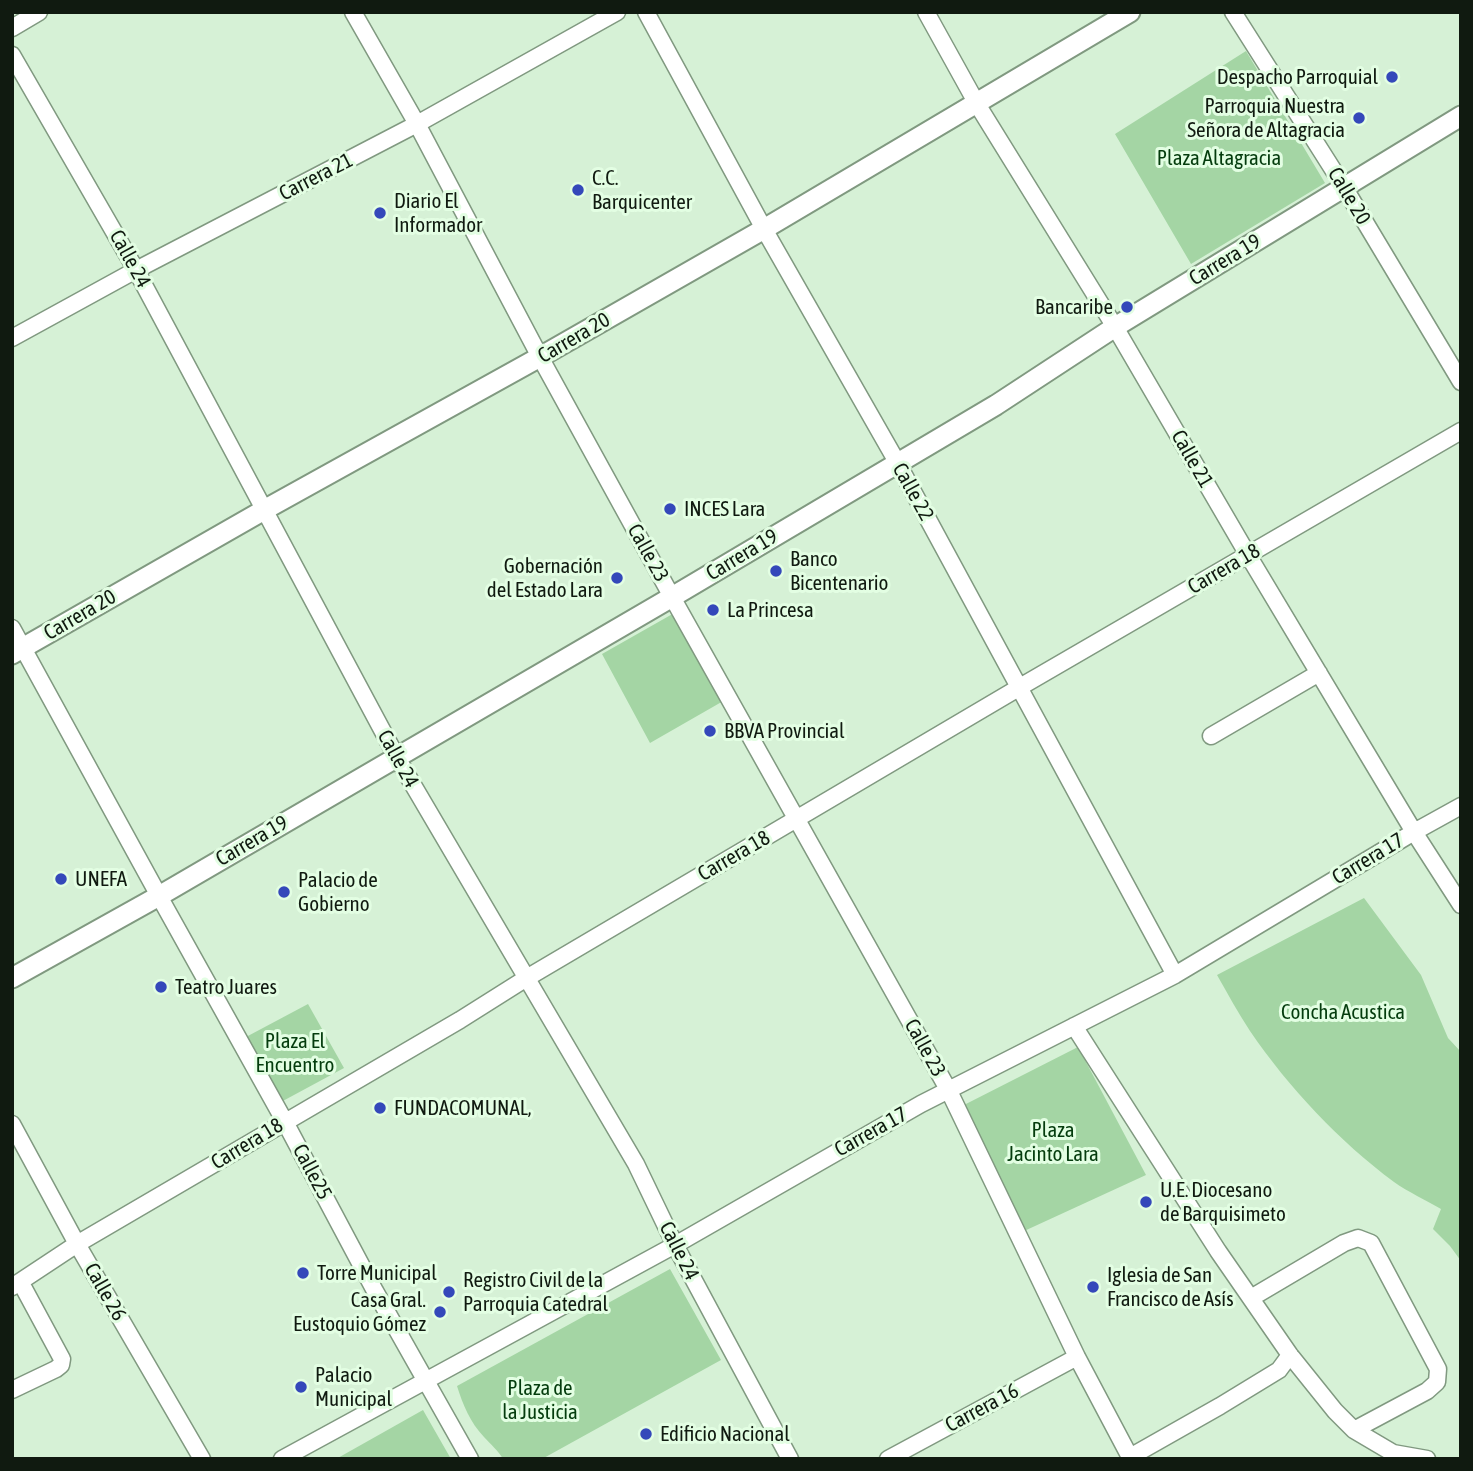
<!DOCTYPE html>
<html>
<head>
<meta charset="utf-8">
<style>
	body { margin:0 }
	#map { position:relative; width:1473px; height:1471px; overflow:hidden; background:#d6f1d6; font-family:"Asap Condensed",sans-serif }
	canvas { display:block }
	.frame { position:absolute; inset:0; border:14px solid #101a10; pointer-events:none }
</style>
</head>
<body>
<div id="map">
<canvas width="1473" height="1471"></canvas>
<div class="frame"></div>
</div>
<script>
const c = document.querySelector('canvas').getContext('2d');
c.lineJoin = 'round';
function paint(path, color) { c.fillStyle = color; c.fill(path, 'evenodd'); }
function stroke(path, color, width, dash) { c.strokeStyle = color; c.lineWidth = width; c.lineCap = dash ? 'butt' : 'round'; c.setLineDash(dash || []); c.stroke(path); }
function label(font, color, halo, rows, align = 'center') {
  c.font = font + ' "Asap Condensed",sans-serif'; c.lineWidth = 6; c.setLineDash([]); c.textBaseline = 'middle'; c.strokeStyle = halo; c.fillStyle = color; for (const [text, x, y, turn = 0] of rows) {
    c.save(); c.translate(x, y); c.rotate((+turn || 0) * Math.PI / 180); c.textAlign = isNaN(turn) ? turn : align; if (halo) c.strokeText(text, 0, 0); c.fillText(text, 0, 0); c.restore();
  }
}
const green = new Path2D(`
	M 1246,51 L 1325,183 L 1191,264 L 1115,134 Z
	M 676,612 L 725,700 L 650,743 L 602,654 Z
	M 1364,898 L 1421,975 L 1448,1038 L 1461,1052 L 1461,1261 L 1450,1246 L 1433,1229 L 1441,1209 C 1426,1200 1408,1192 1394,1182 C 1339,1141 1289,1088 1250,1031 C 1238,1013 1228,994 1217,975 Z
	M 308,1004 L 344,1068 L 281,1102 L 246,1037 Z
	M 1078,1047 L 1146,1175 L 1022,1232 L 962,1106 Z
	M 670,1269 L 721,1360 L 542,1459 L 503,1459 C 498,1450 491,1445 484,1437 C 470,1422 463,1405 457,1386 Z
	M 423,1410 L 451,1459 L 336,1459 Z`);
const minor = new Path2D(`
	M 353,12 L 417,124 L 540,357 L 672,597 L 949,1091 L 1077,1357 L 1131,1459
	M 646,12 L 764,229 L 897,462 L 1175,975
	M 926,12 L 977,104 L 1115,327 L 1248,555 L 1414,832 L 1461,905
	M 1233,12 L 1344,187 L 1461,382
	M 12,28 L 39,12
	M 12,55 L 136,270 L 396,756 L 636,1164 L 675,1245 L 790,1459
	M 12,338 L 136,270 L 417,124 L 617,12
	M 12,628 L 159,896 L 285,1122 L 375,1291 L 470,1459
	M 1211,736 L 1319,673
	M 1074,1026 L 1218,1251 L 1290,1355 L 1335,1411 L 1354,1430 L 1393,1453 L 1427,1459
	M 12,1124 L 77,1244 L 202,1459
	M 12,1287 L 77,1244 L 460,1020 L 525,979 L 1020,687 L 1461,431
	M 1251,1298 L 1344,1243 L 1358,1238 L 1371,1243 L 1438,1369 L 1437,1382 L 1427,1391 L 1354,1430
	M 12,1390 L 56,1369 L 61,1365 L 62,1359 L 21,1283
	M 1130,1457 L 1220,1406 L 1279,1370 L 1290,1355
	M 282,1459 L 675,1245 L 921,1104 L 1175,975 L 1414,832 L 1461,806
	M 888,1459 L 1077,1357`);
const tertiary = new Path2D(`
	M 12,654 L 264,510 L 540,357 L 764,229 L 1130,12
	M 12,978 L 159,896 L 672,597 L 996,405 L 1115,327 L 1461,116`);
const markers = [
	[1392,77,7,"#3448ba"],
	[1359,118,7,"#3448ba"],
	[578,190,7,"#3448ba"],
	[380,213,7,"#3448ba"],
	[1127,307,7,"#3448ba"],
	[670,509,7,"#3448ba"],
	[776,571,7,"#3448ba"],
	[617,578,7,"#3448ba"],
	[713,610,7,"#3448ba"],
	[710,731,7,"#3448ba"],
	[61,879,7,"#3448ba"],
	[284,892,7,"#3448ba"],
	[161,987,7,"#3448ba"],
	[380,1108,7,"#3448ba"],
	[1146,1202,7,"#3448ba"],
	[303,1273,7,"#3448ba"],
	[1093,1287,7,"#3448ba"],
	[449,1292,7,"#3448ba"],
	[440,1312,7,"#3448ba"],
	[301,1387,7,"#3448ba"],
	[646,1434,7,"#3448ba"]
];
const poiNames = [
	["Despacho Parroquial",1378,77,"right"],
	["Parroquia Nuestra",1345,106,"right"],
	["Señora de Altagracia",1345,130,"right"],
	["C.C.",592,178],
	["Barquicenter",592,202],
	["Diario El",394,201],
	["Informador",394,225],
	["Bancaribe",1113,307,"right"],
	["INCES Lara",684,509],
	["Banco",790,559],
	["Bicentenario",790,583],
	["Gobernación",603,566,"right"],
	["del Estado Lara",603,590,"right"],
	["La Princesa",727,610],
	["BBVA Provincial",724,731],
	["UNEFA",75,879],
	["Palacio de",298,880],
	["Gobierno",298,904],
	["Teatro Juares",175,987],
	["FUNDACOMUNAL,",394,1108],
	["U.E. Diocesano",1160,1190],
	["de Barquisimeto",1160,1214],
	["Torre Municipal",317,1273],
	["Iglesia de San",1107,1275],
	["Francisco de Asís",1107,1299],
	["Registro Civil de la",463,1280],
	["Parroquia Catedral",463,1304],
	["Casa Gral.",426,1300,"right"],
	["Eustoquio Gómez",426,1324,"right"],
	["Palacio",315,1375],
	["Municipal",315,1399],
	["Edificio Nacional",660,1434]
];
const parkNames = [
	["Plaza Altagracia",1219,158],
	["Concha Acustica",1343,1012],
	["Plaza El",295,1041],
	["Encuentro",295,1065],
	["Plaza",1053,1130],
	["Jacinto Lara",1053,1154],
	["Plaza de",540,1388],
	["la Justicia",540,1412]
];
const streetNames = [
	["Carrera 21",316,177,-27],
	["Calle 20",1349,196,59],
	["Calle 24",130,259,61],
	["Carrera 19",1225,260,-31],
	["Carrera 20",574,338,-30],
	["Calle 21",1192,459,60],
	["Calle 22",913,492,61],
	["Calle 23",648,553,61],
	["Carrera 19",742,555,-31],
	["Carrera 18",1224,569,-30],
	["Carrera 20",80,615,-30],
	["Calle 24",398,759,61],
	["Carrera 19",252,841,-30],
	["Carrera 18",734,856,-30],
	["Carrera 17",1368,859,-31],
	["Calle 23",925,1048,61],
	["Carrera 17",871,1132,-29],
	["Carrera 18",247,1144,-31],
	["Calle25",312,1172,62],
	["Calle 24",679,1251,63],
	["Calle 26",105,1292,60],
	["Carrera 16",982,1408,-28]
];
paint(green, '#a4d5a4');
stroke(minor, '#809980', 19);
stroke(tertiary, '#809980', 23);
stroke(minor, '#fff', 16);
stroke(tertiary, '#fff', 19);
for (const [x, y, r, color] of markers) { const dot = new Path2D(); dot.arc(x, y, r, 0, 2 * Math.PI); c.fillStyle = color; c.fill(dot); stroke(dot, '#e3fee3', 2.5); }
label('21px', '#101a10', '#e3fee3', poiNames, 'left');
label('21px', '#043c0d', '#e3fee3', parkNames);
label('21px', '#101a10', '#e3fee3', streetNames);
</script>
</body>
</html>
